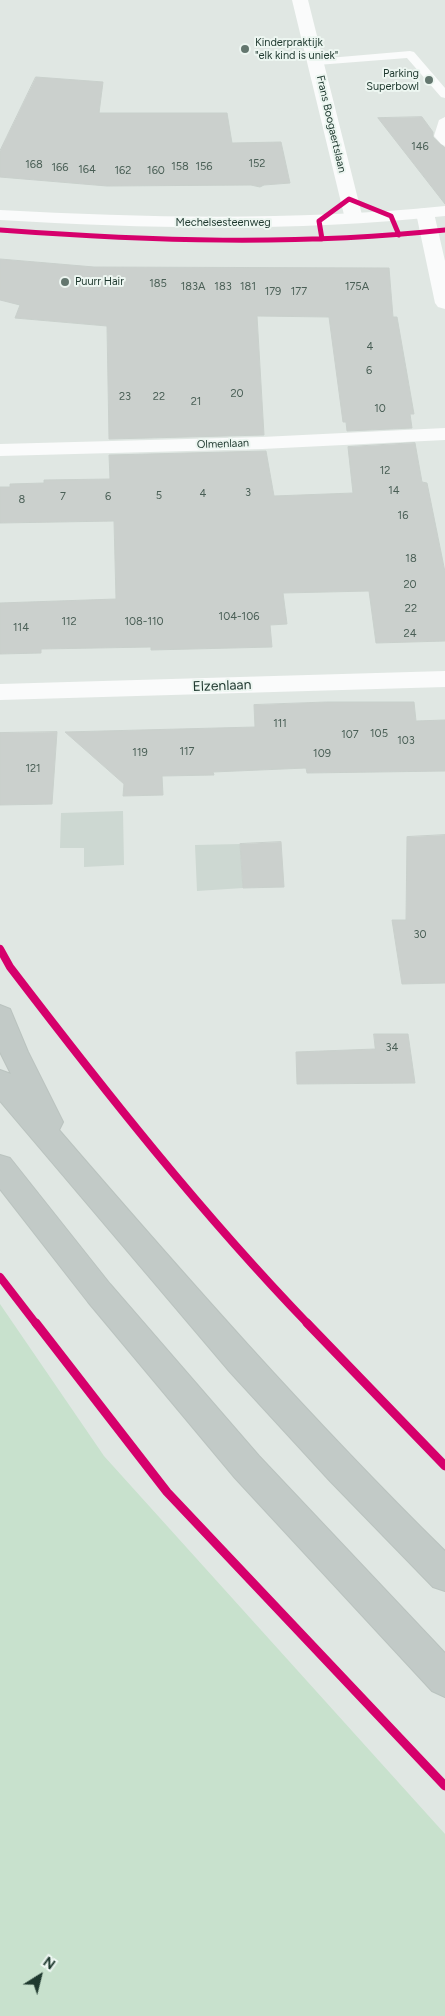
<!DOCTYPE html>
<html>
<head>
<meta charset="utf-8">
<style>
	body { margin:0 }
	#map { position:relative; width:445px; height:2016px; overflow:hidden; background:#e0e7e3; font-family:Figtree,sans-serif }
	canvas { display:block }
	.north { position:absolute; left:15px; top:1951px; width:50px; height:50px; -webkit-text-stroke:4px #edf6f1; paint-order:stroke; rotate:36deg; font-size:14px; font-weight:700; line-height:20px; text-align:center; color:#1f392f }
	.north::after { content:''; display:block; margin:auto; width:18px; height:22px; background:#1f392f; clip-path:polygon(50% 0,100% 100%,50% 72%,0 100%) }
</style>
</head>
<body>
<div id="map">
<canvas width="445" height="2016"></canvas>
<div class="north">N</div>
</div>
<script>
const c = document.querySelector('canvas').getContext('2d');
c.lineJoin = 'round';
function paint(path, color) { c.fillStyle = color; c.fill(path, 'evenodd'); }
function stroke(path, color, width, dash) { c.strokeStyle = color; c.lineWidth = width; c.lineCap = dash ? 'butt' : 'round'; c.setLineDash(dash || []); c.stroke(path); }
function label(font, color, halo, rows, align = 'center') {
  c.font = font + ' Figtree,sans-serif'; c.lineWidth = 4; c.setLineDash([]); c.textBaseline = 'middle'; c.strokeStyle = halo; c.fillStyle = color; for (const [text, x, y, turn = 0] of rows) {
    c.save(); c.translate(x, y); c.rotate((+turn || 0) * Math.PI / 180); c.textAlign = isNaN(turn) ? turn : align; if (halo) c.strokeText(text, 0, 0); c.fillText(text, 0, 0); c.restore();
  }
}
const built = new Path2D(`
	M 123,811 L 124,865 L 84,867 L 84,848 L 60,848 L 61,813 Z
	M 240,844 L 243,888 L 197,891 L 195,845 Z`);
const green = new Path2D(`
	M 0,1304 L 104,1456 L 445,1834 L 445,2016 L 0,2016 Z`);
const building = new Path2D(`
	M 36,77 L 103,82 L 99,113 L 227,113 L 232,143 L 281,142 L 290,183 L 264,185 L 260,187 L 251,185 L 107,186 L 0,177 L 0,151 Z
	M 422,117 L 433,132 L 433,137 L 445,148 L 445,204 L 378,118 Z
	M 0,259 L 94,267 L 389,268 L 393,317 L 397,317 L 414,414 L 410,414 L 412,428 L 347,431 L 346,422 L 343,422 L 329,317 L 257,316 L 264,435 L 109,439 L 107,326 L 15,318 L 20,305 L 0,300 Z
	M 415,443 L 422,482 L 427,483 L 445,572 L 445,641 L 376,643 L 369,591 L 283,593 L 287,624 L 270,625 L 272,647 L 151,650 L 151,647 L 41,649 L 41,653 L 0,654 L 0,603 L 116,599 L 114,521 L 0,523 L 0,487 L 10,487 L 10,484 L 44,483 L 44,480 L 110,479 L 109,455 L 266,451 L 274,496 L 353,493 L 348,447 Z
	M 327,702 L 414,702 L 416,721 L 445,720 L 445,771 L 307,773 L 306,768 L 213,772 L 214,775 L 162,776 L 163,795 L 123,796 L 124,784 L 65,732 L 255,727 L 254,705 Z
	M 57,732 L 52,804 L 0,805 L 0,733 Z
	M 445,835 L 445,983 L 402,984 L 392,920 L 406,920 L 407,837 Z
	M 281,842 L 284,887 L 243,888 L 240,844 Z
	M 374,1034 L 408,1034 L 415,1083 L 297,1084 L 296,1052 L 375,1049 Z`);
const service = new Path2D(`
	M 410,51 L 414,52 L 445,88 L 445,98 L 441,97 L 407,58 L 317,65 L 311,62 L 317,59 Z
	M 445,117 L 445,146 L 441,144 L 434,136 L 439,120 Z`);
const minor = new Path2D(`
	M 292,0 L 308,0 L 363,219 L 360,223 L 348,223 L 345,219 Z
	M 425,208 L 431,209 L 434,213 L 445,261 L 445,309 L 438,307 L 435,303 L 416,213 L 419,209 Z
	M 445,428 L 445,440 L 262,449 L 0,456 L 0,444 L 262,437 Z
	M 445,671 L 445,687 L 0,700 L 0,684 Z`);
const tertiary = new Path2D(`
	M 445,206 L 445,216 C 296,232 149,229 0,220 L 0,210 C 149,218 296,221 445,206 Z`);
const trunk = new Path2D(`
	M 0,1005 L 10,1009 L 28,1052 L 63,1122 L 59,1130 C 184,1275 309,1417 445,1551 L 445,1591 L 433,1587 L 330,1481 L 230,1372 L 0,1101 L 0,1070 L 11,1074 L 0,1052 Z
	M 0,1155 L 10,1158 L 110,1284 L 259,1456 L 445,1653 L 445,1697 L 432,1691 L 235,1478 L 88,1302 L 0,1189 Z`);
const cyclewayFar2 = new Path2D(`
	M 0,230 C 149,241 296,246 445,230
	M 322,239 L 319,221 L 349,199 L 391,216 L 399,235`);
const cyclewayFar1 = new Path2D(`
	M 0,949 L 10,967 C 104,1090 201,1213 309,1325
	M 0,1277 L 37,1325`);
const cycleway = new Path2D(`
	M 36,1323 L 167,1492 L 445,1786
	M 307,1323 L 445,1466`);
const markers = [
	[245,49,5,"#63766e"],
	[429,80,5,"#63766e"],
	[65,282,5,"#63766e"]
];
const farPoinames = [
	["Kinderpraktijk",255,43],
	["\"elk kind is uniek\"",255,56],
	["Parking",419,74,"right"],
	["Superbowl",419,87,"right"],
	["Puurr Hair",75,282]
];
const farStreetnames = [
	["Frans Boogaertslaan",331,124,77],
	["Mechelsesteenweg",223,223],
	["Olmenlaan",223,444,-2]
];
const numberNames = [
	["146",420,147],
	["152",257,164],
	["168",34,165],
	["158",180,167],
	["156",204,167],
	["166",60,168],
	["164",87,170],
	["162",123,171],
	["160",156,171],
	["185",158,284],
	["183A",193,287],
	["183",223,287],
	["181",248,287],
	["175A",357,287],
	["179",273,292],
	["177",299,292],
	["4",370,347],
	["6",369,371],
	["20",237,394],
	["23",125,397],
	["22",159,397],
	["21",196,402],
	["10",380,409],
	["12",385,471],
	["14",394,491],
	["3",248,493],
	["4",203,494],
	["5",159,496],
	["7",63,497],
	["6",108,497],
	["8",22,500],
	["16",403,516],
	["18",411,559],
	["20",410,585],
	["22",411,609],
	["104-106",239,617],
	["112",69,622],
	["108-110",144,622],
	["114",21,628],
	["24",410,634],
	["111",280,724],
	["105",379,734],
	["107",350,735],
	["103",406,741],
	["117",187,752],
	["119",140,753],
	["109",322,754],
	["121",33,769],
	["30",420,935],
	["34",392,1048]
];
const streetNames = [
	["Elzenlaan",222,686,-2]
];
paint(built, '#cdd8d2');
paint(green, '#c8e1cd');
paint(building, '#cbd0cd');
stroke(building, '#c9d0cc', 1);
stroke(trunk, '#bac3bf', 2);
paint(service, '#fafbfb');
paint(minor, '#fafbfb');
paint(tertiary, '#fafbfb');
paint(trunk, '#c2cac7');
stroke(cyclewayFar2, '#d6006c', 5);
stroke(cyclewayFar1, '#d6006c', 8);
stroke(cycleway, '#d6006c', 9);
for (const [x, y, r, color] of markers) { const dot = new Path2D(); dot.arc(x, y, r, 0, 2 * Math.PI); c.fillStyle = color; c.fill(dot); stroke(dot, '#edf6f1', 2); }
label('11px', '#1f392f', '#edf6f1', farPoinames, 'left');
label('11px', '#1f392f', '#edf6f1', farStreetnames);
label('11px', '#4a5f56', null, numberNames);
label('14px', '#1f392f', '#edf6f1', streetNames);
</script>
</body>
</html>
